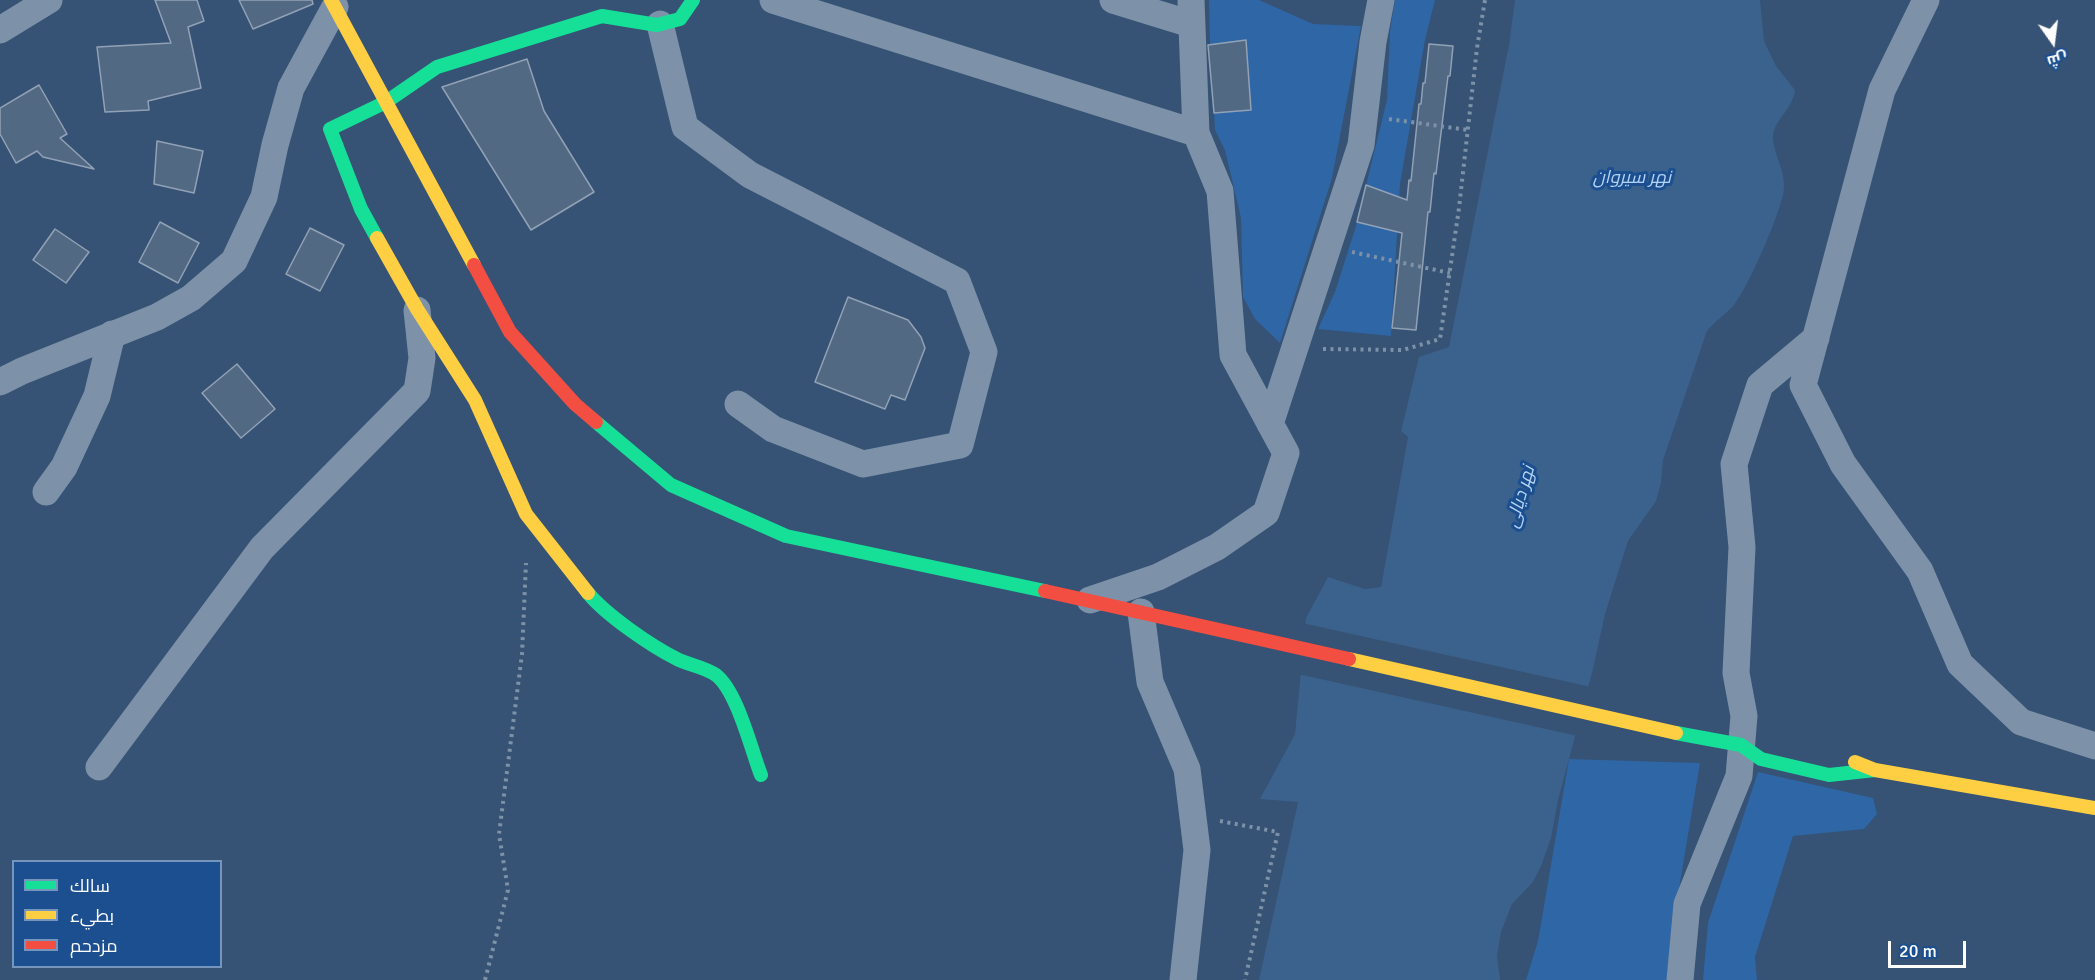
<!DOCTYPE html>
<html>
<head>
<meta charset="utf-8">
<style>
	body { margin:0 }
	#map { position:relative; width:2095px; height:980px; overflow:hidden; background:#365274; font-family:Signika,Cairo,sans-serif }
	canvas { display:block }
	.legend { position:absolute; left:12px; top:860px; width:210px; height:108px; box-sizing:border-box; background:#1b4f8f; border:2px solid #7695bc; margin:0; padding:8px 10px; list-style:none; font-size:18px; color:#fff }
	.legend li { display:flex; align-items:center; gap:12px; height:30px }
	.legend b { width:30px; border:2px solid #7695bc }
	.north { position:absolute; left:2023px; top:12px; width:60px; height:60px; -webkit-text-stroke:4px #1b4f8f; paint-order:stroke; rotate:166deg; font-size:16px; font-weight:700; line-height:24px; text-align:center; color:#fff }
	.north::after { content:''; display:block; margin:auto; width:21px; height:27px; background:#fff; clip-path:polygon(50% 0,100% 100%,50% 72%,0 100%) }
	.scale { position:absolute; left:1888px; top:941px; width:78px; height:27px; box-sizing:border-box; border:3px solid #fff; border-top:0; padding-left:8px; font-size:18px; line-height:21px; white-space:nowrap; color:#fff; -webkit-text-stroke:4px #1b4f8f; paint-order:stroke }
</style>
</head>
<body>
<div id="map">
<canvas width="2095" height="980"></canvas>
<ul class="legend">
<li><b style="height:8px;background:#16e098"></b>سالك</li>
<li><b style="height:8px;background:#ffcf43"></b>بطيء</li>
<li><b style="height:8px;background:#f24e42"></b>مزدحم</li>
</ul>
<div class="north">ش</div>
<div class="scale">20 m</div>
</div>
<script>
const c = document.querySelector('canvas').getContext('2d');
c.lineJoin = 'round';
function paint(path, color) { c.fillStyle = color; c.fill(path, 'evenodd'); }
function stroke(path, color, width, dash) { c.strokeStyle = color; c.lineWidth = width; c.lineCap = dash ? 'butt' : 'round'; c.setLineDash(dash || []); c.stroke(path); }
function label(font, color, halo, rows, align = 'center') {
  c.font = font + ' Signika,Cairo,sans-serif'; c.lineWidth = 6; c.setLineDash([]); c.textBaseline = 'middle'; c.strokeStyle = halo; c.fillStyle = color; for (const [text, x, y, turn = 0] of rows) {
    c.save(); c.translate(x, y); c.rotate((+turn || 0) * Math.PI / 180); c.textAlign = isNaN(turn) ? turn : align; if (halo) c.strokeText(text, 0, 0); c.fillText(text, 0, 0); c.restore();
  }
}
const green = new Path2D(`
	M 1209,0 L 1259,0 L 1313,24 L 1361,26 L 1332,178 L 1280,343 L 1255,319 L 1243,297 L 1241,218 L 1225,150 L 1215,130 L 1214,113 L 1251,110 L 1246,40 L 1210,45 Z
	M 1395,0 L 1435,0 L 1425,40 L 1400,184 L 1391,336 L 1318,329 L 1335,292 L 1356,226 L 1387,100 L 1390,31 Z
	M 1569,759 L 1700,763 L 1676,907 L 1669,980 L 1526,980 L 1538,941 Z
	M 1758,772 L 1873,798 L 1877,814 L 1864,829 L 1793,836 L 1755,957 L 1757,980 L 1703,980 L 1708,923 Z`);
const water = new Path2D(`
	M 1515,0 L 1760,0 L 1764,41 L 1776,66 L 1795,90 C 1793,110 1772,121 1773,139 C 1774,155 1785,169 1784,188 C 1783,208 1747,291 1733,306 C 1725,315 1715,321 1707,331 L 1663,460 L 1661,483 L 1656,501 L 1628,541 L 1605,614 L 1593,669 L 1558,800 L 1551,838 L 1541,866 L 1533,882 L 1512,904 L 1501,932 L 1497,956 L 1500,980 L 1259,980 L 1298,802 L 1260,799 L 1295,734 L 1306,618 L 1328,577 L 1365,589 L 1381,587 L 1408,437 L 1401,431 L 1419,357 L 1449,347 L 1509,45 Z`);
const pier = new Path2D(`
	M 1302,623 L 1591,687 L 1578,736 L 1298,674 Z`);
const building = new Path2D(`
	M 155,0 L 197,0 L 204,21 L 188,27 L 201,88 L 148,101 L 149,110 L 105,112 L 97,47 L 171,43 Z
	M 239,0 L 312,0 L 313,4 L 253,29 Z
	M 1246,40 L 1251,110 L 1214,113 L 1208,45 Z
	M 1429,44 L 1453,46 L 1450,76 L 1448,76 L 1436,174 L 1434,173 L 1430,212 L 1428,212 L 1416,330 L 1392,328 L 1402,233 L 1357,222 L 1366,185 L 1407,200 L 1409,180 L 1411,181 L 1419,104 L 1421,104 L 1423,83 L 1425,83 Z
	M 527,59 L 544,111 L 594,192 L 531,230 L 442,87 Z
	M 39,85 L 67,134 L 60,138 L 94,169 L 43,157 L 37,151 L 16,163 L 0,134 L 0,108 Z
	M 157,141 L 203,151 L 194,193 L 154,184 Z
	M 160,222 L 199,243 L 178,283 L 139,262 Z
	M 310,228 L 344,245 L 320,291 L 286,274 Z
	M 55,229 L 89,252 L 66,283 L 33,260 Z
	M 848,297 L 908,320 L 921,337 L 925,348 L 905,400 L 891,395 L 885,409 L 815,382 Z
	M 237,364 L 275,409 L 241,438 L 202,393 Z`);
const path = new Path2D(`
	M 1389,119 L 1468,130
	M 1352,252 L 1450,273
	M 1323,349 L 1403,350 L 1440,339 L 1459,208 L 1477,48 L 1485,0
	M 1220,821 L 1278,832 L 1245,980
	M 485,980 L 508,890 L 499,834 L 522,654 L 526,563`);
const street = new Path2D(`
	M 773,0 L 1196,133
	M 1113,0 L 1191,24
	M 1926,0 L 1882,90 L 1803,385 L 1843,464 L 1920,571 L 1960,664 L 2021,722 L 2095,746
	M 660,24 L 685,127 L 750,175 L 957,281 L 984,352 L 960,445 L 863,464 L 773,429 L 738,404
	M 0,30 L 49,0
	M 0,382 L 22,371 L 157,317 L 191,298 L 234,261 L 264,197 L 275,145 L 291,88 L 335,7
	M 1270,424 L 1361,145 L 1373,42 L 1381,0
	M 46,492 L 64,467 L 97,396 L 112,334
	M 1090,600 L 1158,577 L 1217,547 L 1266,513 L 1286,453 L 1233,355 L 1220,191 L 1196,133 L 1191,0
	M 1141,612 L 1150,682 L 1187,769 L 1197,850 L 1183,980
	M 99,767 L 262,548 L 417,391 L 422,358 L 417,310
	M 1680,980 L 1687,904 L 1739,776 L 1744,716 L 1736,673 L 1742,547 L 1734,464 L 1760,385 L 1816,338`);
const fast = new Path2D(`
	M 377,238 L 361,209 L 330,129 L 386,102 L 437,67 L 602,16 L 657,25 L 680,19 L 693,0
	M 596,422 L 671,485 L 786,536 L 1045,591
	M 588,593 C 606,615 651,646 677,659 C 689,665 705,667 716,675 C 737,691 751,749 761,775
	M 1676,733 L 1741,745 L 1761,759 L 1829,775 L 1875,770`);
const slow = new Path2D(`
	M 331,0 L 474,265
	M 377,238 L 417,309 L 475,400 L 526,514 L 588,593
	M 1349,659 L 1676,733
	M 1855,762 L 1875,770 L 2095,808`);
const jam = new Path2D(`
	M 474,265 L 510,332 L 575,404 L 596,422
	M 1045,591 L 1349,659`);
const waterNames = [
	["نهر سیروان",1632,178],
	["نهر ديالى",1521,497,-74]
];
paint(green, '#2f66a5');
paint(water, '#3b618d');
paint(pier, '#365274');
paint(building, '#526984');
stroke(building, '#92a2b6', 1.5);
stroke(path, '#7d92a8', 4, [3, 4.5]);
stroke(street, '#7d92a8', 27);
stroke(fast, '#16e098', 14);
stroke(slow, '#ffcf43', 14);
stroke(jam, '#f24e42', 14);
label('italic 18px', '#b5d3f5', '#1b4f8f', waterNames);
</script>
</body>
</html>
